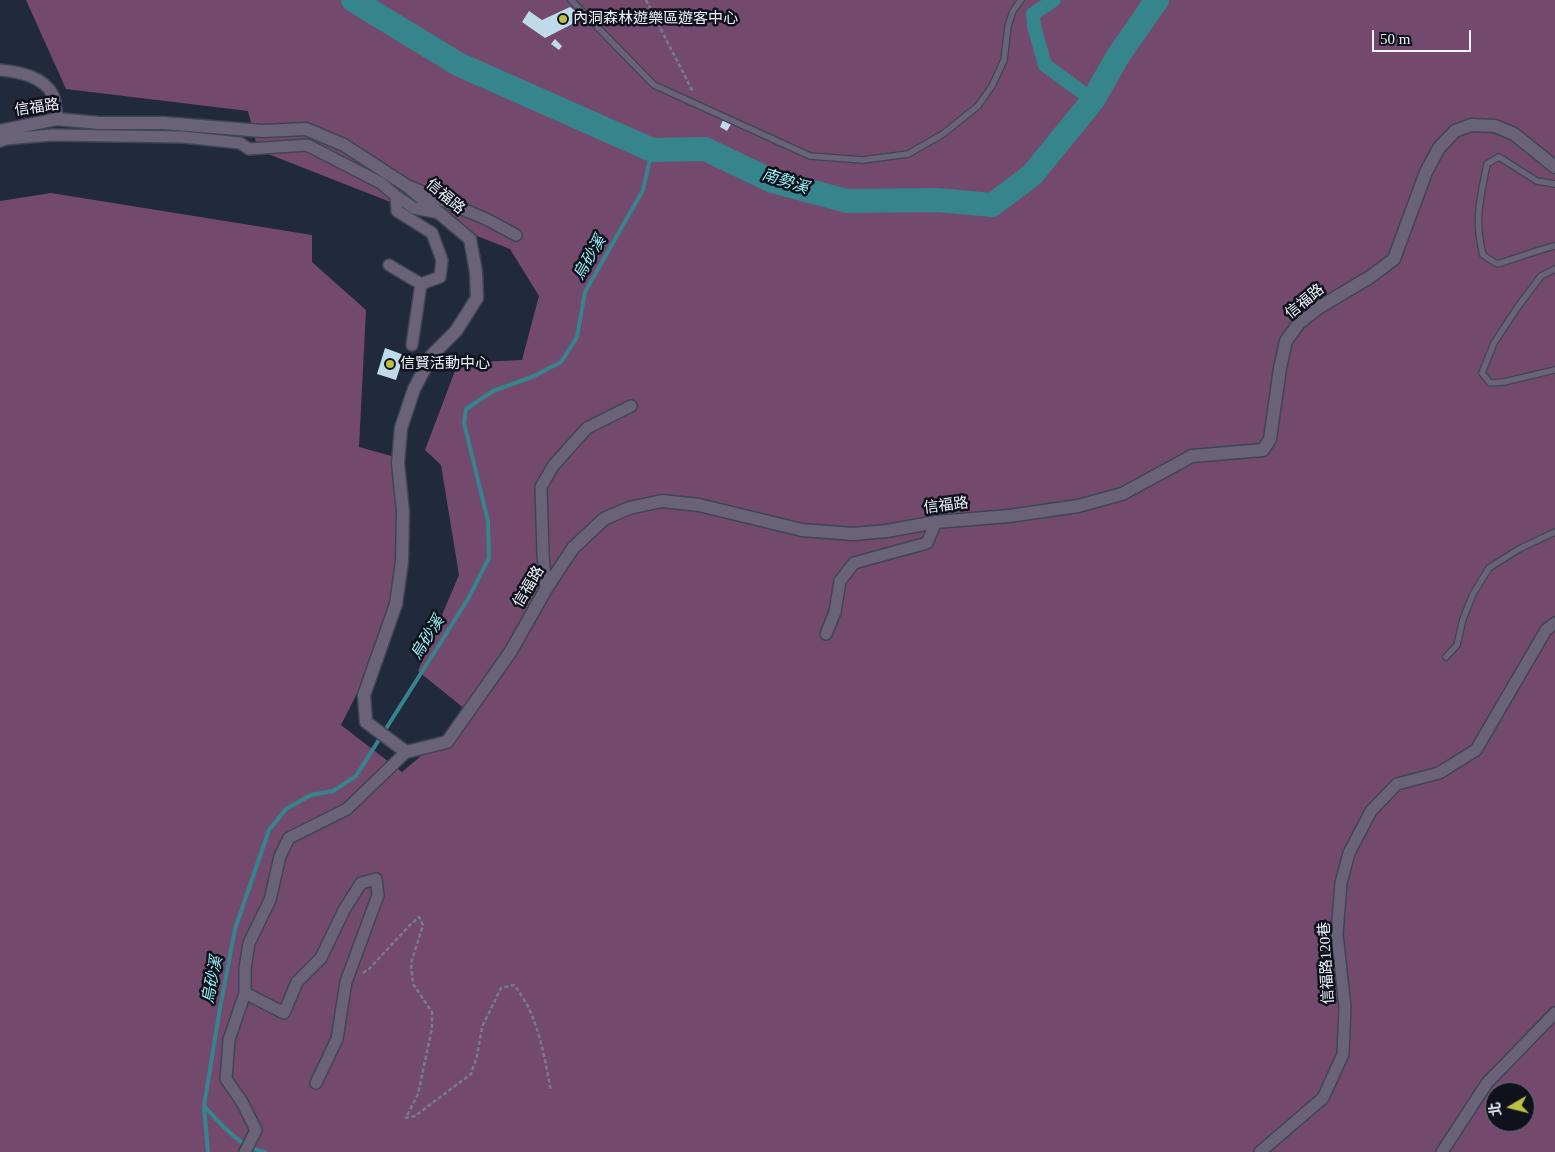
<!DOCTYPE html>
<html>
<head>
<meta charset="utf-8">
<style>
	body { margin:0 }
	#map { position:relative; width:1555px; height:1152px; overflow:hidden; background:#21293c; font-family:"Times New Roman","Noto Sans TC",serif }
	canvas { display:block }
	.north { position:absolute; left:1485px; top:1082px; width:50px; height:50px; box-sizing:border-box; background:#0f121b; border:1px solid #696c76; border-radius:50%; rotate:262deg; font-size:14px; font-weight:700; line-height:20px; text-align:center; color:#f0f4ff }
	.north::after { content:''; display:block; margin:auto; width:18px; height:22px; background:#bdbf43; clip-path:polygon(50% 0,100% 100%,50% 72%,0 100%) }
	.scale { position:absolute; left:1372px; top:30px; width:99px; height:22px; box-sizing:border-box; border:2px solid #f0f4ff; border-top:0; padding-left:6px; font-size:15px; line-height:18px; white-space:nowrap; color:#f0f4ff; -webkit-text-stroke:4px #0f121b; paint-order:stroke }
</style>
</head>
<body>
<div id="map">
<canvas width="1555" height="1152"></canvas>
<div class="north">北</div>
<div class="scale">50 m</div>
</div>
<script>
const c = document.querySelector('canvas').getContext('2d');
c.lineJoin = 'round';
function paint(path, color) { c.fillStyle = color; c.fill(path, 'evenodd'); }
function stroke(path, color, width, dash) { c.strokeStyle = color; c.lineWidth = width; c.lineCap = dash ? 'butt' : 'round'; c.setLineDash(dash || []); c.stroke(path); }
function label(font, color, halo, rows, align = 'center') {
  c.font = font + ' "Times New Roman","Noto Sans TC",serif'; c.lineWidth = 5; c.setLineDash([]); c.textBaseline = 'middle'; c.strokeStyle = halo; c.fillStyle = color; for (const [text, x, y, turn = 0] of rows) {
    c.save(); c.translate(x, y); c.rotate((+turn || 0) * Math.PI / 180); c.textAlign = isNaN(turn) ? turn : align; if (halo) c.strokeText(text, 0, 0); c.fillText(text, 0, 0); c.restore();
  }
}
const forest = new Path2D(`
	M 26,0 L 1555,0 L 1555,1152 L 0,1152 L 0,201 L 51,193 L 312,235 L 312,262 L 366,310 L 359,447 L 402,459 L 399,610 L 341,725 L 402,772 L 471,714 L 418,671 L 459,575 L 441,465 L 425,450 L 458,363 L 522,360 L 539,296 L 510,249 L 258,150 L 248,111 L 66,89 ZM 1495,1092 L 1525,1092 L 1525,1122 L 1495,1122 Z`);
const stream = new Path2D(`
	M 204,1106 C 221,1124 239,1147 265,1152
	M 208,1152 L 204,1106 L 220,1008 L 235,929 L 269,830 L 286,809 L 311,795 L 333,791 L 356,776 L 468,599 L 489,558 L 488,521 L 464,423 L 466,409 L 493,391 L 532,377 L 561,362 L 577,337 L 585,292 L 643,190 L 652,150`);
const canal = new Path2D(`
	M 1054,0 L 1033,14 L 1034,26 L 1045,65 L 1093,100`);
const river = new Path2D(`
	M 353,0 L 458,64 L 652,150 L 705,149 L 772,181 L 847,201 L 937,200 L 992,205 L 1032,175 L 1093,100 L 1118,56 L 1157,0`);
const building = new Path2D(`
	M 570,7 L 584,18 L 545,38 L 522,22 L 529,11 L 542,20 Z
	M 555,39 L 562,46 L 559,50 L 551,44 Z
	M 723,120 L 731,124 L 727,131 L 720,127 Z
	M 385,348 L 404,355 L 396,380 L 377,374 Z`);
const path = new Path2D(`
	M 646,0 L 693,92
	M 363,973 L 369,969 L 409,926 L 419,917 L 423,925 L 411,963 L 413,984 L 432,1012 L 432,1028 L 418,1094 L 406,1118 L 415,1116 L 471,1074 L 477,1056 L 482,1027 L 501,988 L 514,985 C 538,1014 544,1055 551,1091`);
const service = new Path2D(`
	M 571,0 L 654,85 L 810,156 L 863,160 L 908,154 L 943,134 L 978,106 L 992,86 L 1004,60 L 1008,26 L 1013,11 L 1021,0
	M 1555,184 L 1537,181 L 1499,157 L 1487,164 C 1480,199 1474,220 1483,255 L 1497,264 C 1517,258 1535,251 1555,246
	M 1555,269 L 1541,276 L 1517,308 L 1494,343 L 1482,373 L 1490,383 L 1504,382 L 1555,370
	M 1446,657 L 1457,645 L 1463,619 L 1473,594 L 1489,568 L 1519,549 L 1555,532`);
const minor = new Path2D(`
	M 0,70 C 19,72 43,76 53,95 C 56,102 56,112 57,119
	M 0,141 L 6,139 L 52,135 L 183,137 L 240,143 L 249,149 L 307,145 L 381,183 L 396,196
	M 411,187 L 486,219 L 516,235
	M 389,265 L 421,284 L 440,277 L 442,260 L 432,233 L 397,211 L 396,196 L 414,208 L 439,213
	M 412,345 L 421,284
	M 546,589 L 543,554 L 541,487 L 553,466 L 587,428 L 631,406
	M 826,634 L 835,612 L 840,581 L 854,563 L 927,543 L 936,522
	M 245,993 L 284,1013 L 297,982 L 321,958 L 344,910 L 361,883 L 376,879 L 378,895 L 346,982 L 337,1039 L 316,1083
	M 245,1152 L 256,1130 L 242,1102 L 226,1079 L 229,1040 L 245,993 L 245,968 L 249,943 L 270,900 L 280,856 L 289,838 L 347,809 L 406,752
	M 1260,1152 L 1323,1098 L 1343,1054 L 1345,1007 L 1337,934 L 1341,883 L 1349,853 L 1371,811 L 1397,784 L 1439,773 L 1476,750 L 1546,630 L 1555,623
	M 1442,1152 L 1487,1083 L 1555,1013`);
const tertiary = new Path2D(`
	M 0,131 L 57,119 L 99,123 L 163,123 L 262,131 L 306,129 L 344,145 L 407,186 L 470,239 L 476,272 L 477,298 L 456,331 L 432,355 L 414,389 L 401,428 L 398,463 L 403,512 L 402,561 L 396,604 L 364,695 L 366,722 L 406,752 L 447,742 L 511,651 L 546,589 L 573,548 L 604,519 L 629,508 L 662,501 L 699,505 L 802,530 L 853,534 L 887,531 L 936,522 L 1009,516 L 1078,506 L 1122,494 L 1192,456 L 1263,450 L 1270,439 L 1280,368 L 1286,341 L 1299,323 L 1318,308 L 1370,277 L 1394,259 L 1426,172 L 1439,148 L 1455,131 L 1471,125 L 1495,126 L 1514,134 L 1555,167`);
const markers = [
	[563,19,5,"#bdbf43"],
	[390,364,5,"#bdbf43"]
];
const poiNames = [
	["內洞森林遊樂區遊客中心",573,19],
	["信賢活動中心",400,364]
];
const streetNames = [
	["信福路",37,108,-8],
	["信福路",445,197,40],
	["信福路",1305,302,-39],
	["信福路",946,506,-7],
	["信福路",529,587,-59],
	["信福路120巷",1327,963,-93]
];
const waterNames = [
	["南勢溪",785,182,18],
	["烏砂溪",590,258,-60],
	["烏砂溪",428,638,-58],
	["烏砂溪",213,980,-79]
];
paint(forest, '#734a6e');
stroke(stream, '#36848c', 4);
stroke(canal, '#36848c', 14);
stroke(river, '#36848c', 24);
paint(building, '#bfdaeb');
stroke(service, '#3e4557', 8);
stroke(minor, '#3e4557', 14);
stroke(tertiary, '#3e4557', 15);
stroke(path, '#757c8b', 2.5, [4, 2.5]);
stroke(service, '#696278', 5.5);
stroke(minor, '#696278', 11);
stroke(tertiary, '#696278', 12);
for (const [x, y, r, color] of markers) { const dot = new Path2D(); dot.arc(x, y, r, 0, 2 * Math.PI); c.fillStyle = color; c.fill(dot); stroke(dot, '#0f121b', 2); }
label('15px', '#f0f4ff', '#0f121b', poiNames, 'left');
label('15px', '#f0f4ff', '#0f121b', streetNames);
label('italic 16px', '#9af1fb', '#0f121b', waterNames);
</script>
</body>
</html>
